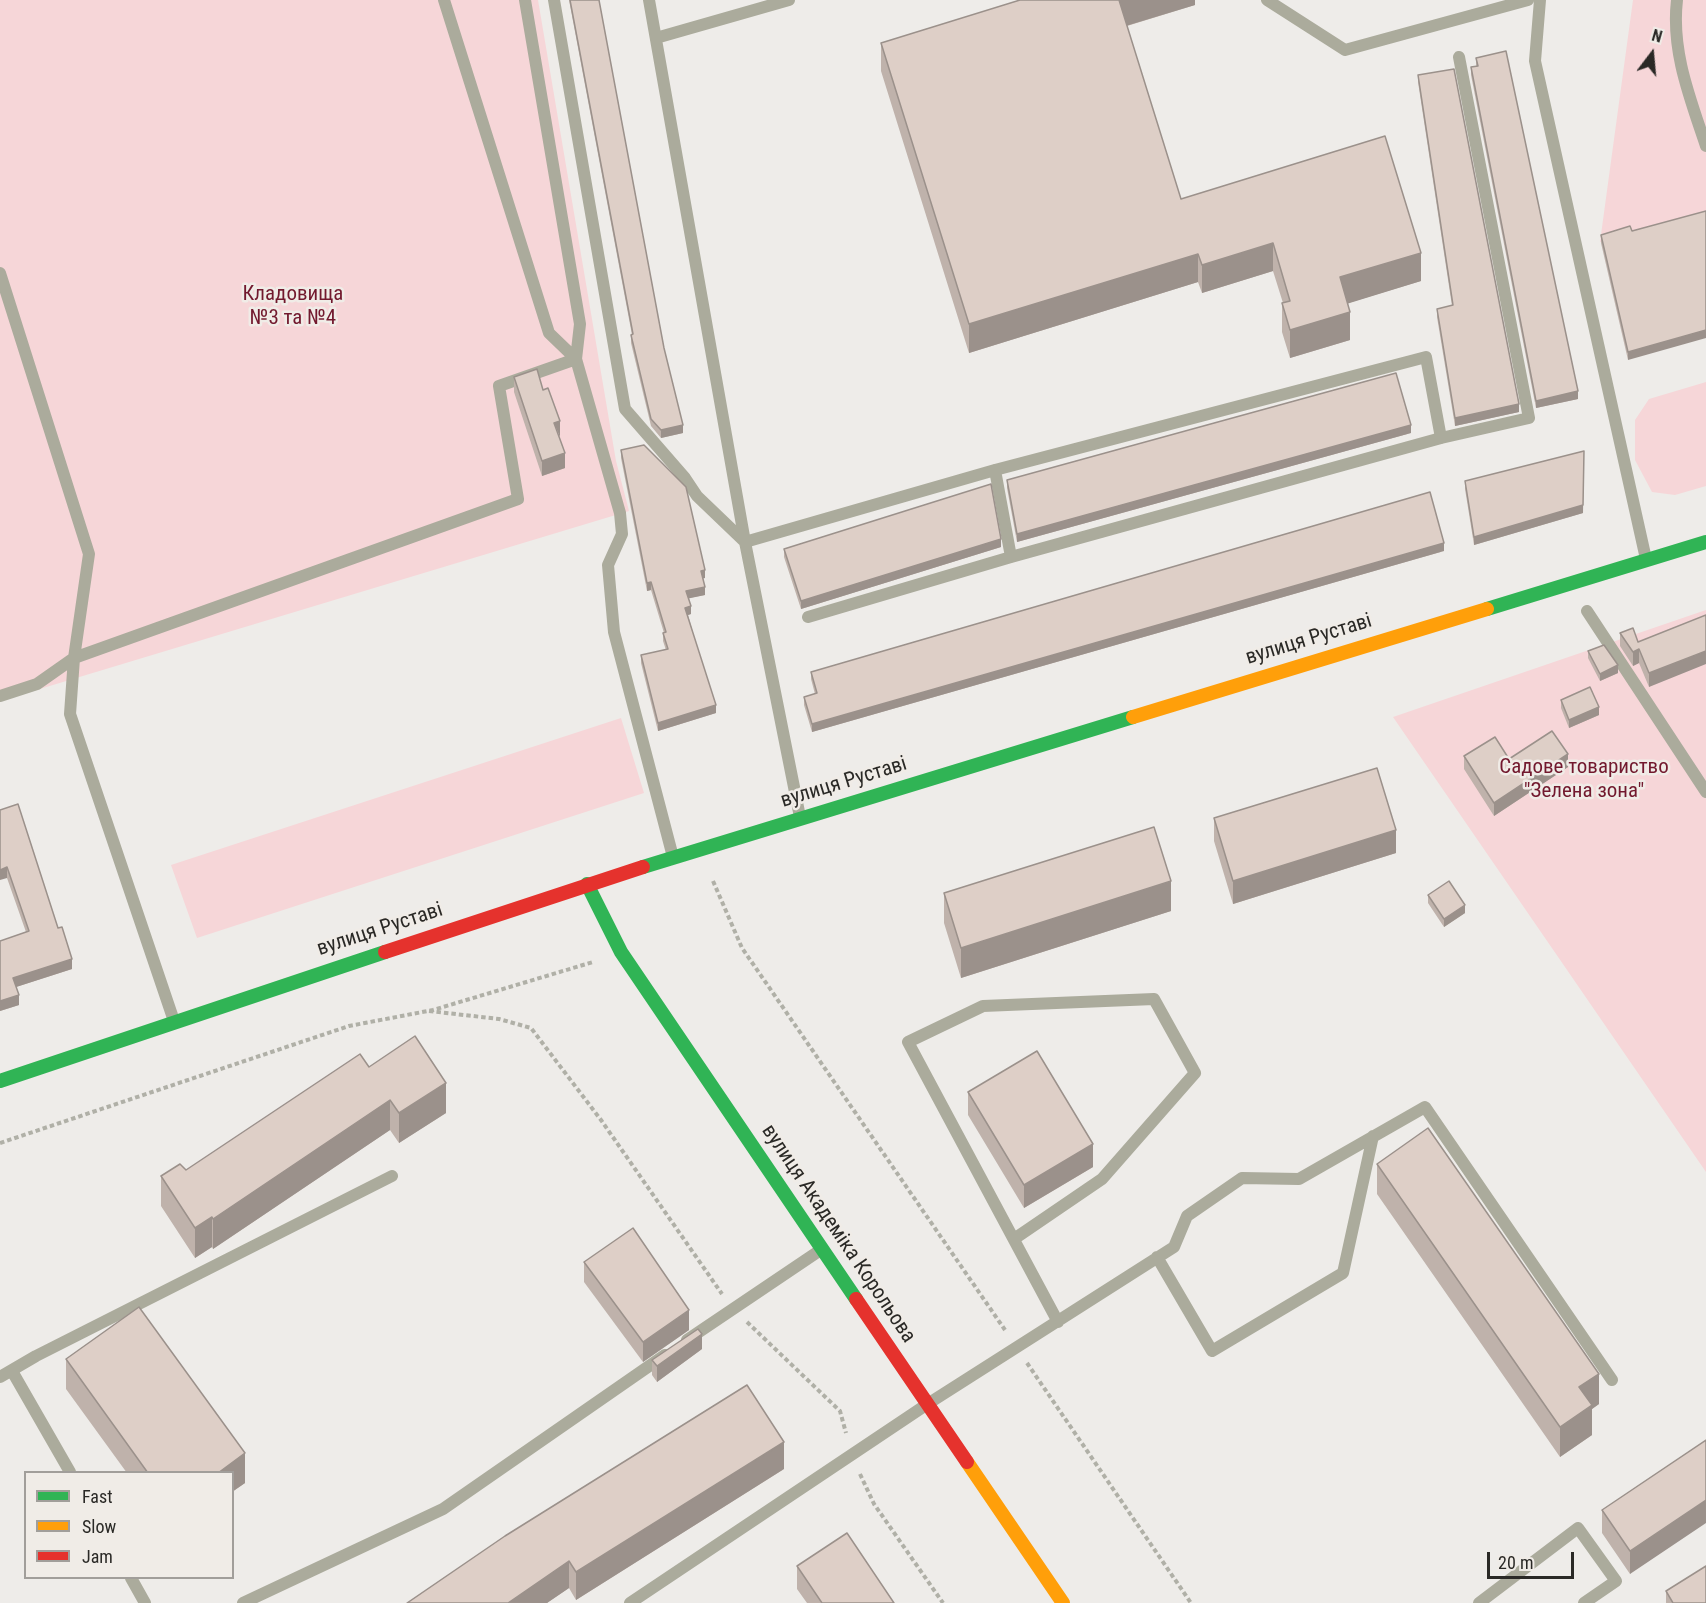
<!DOCTYPE html>
<html>
<head>
<meta charset="utf-8">
<style>
	body { margin:0 }
	#map { position:relative; width:1706px; height:1603px; overflow:hidden; background:#eeece9; font-family:"Roboto Condensed",sans-serif }
	canvas { display:block }
	.legend { position:absolute; left:24px; top:1471px; width:210px; height:108px; box-sizing:border-box; background:#f0ece7; border:2px solid #a19e9a; margin:0; padding:8px 10px; list-style:none; font-size:18px; color:#2a2926 }
	.legend li { display:flex; align-items:center; gap:12px; height:30px }
	.legend b { width:30px; border:2px solid #a19e9a }
	.north { position:absolute; left:1622px; top:24px; width:60px; height:60px; -webkit-text-stroke:4px #f0ece7; paint-order:stroke; rotate:16deg; font-size:16px; font-weight:700; line-height:24px; text-align:center; color:#2a2926 }
	.north::after { content:''; display:block; margin:auto; width:21px; height:27px; background:#2a2926; clip-path:polygon(50% 0,100% 100%,50% 72%,0 100%) }
	.scale { position:absolute; left:1487px; top:1552px; width:87px; height:27px; box-sizing:border-box; border:3px solid #2a2926; border-top:0; padding-left:8px; font-size:18px; line-height:21px; white-space:nowrap; color:#2a2926; -webkit-text-stroke:4px #f0ece7; paint-order:stroke }
</style>
</head>
<body>
<div id="map">
<canvas width="1706" height="1603"></canvas>
<ul class="legend">
<li><b style="height:8px;background:#30b455"></b>Fast</li>
<li><b style="height:8px;background:#ff9f0a"></b>Slow</li>
<li><b style="height:8px;background:#e5322d"></b>Jam</li>
</ul>
<div class="north">N</div>
<div class="scale">20 m</div>
</div>
<script>
const c = document.querySelector('canvas').getContext('2d');
c.lineJoin = 'round';
function paint(path, color) { c.fillStyle = color; c.fill(path, 'evenodd'); }
function stroke(path, color, width, dash) { c.strokeStyle = color; c.lineWidth = width; c.lineCap = dash ? 'butt' : 'round'; c.setLineDash(dash || []); c.stroke(path); }
function label(font, color, halo, rows, align = 'center') {
  c.font = font + ' "Roboto Condensed",sans-serif'; c.lineWidth = 5; c.setLineDash([]); c.textBaseline = 'middle'; c.strokeStyle = halo; c.fillStyle = color; for (const [text, x, y, turn = 0] of rows) {
    c.save(); c.translate(x, y); c.rotate((+turn || 0) * Math.PI / 180); c.textAlign = isNaN(turn) ? turn : align; if (halo) c.strokeText(text, 0, 0); c.fillText(text, 0, 0); c.restore();
  }
}
const green = new Path2D(`
	M 0,0 L 538,0 L 616,461 L 629,511 L 0,701 Z
	M 1633,0 L 1706,0 L 1706,214 L 1600,242 Z
	M 1706,382 L 1706,486 L 1675,495 L 1652,492 L 1635,460 L 1635,420 L 1649,399 Z
	M 1706,610 L 1706,1172 L 1393,717 Z
	M 621,718 L 644,793 L 197,938 L 171,865 Z`);
const path = new Path2D(`
	M 713,881 L 742,948 L 1005,1330
	M 429,1011 L 499,1019 L 531,1028 L 601,1120 L 722,1294
	M 0,1143 L 349,1026 L 433,1010 L 593,962
	M 747,1322 L 840,1411 L 846,1433
	M 1027,1363 L 1191,1603
	M 860,1474 L 874,1504 L 943,1603`);
const lane = new Path2D(`
	M 444,0 L 549,333 L 576,359 L 620,513 L 622,534 L 608,565 L 614,632 L 673,857
	M 554,0 L 625,409 L 685,478 L 697,496 L 745,542 L 995,470 L 1426,357 L 1441,438
	M 649,0 L 745,542 L 800,817
	M 1267,0 L 1345,50 L 1528,0
	M 1540,0 L 1535,61 L 1646,559
	M 1677,0 C 1671,51 1690,98 1706,146
	M 656,38 L 789,0
	M 0,273 L 89,554 L 74,658 L 37,684 L 0,696
	M 995,470 L 1011,557
	M 1587,611 L 1706,792
	M 808,617 L 1011,557 L 1441,438 L 1529,418 L 1459,57
	M 174,1021 L 70,714 L 74,658 L 518,499 L 499,386 L 576,359 L 580,324 L 525,0
	M 1014,1239 L 1102,1179 L 1195,1073 L 1154,999 L 983,1006 L 908,1042 L 1058,1322
	M 1157,1257 L 1212,1351 L 1343,1273 L 1373,1136
	M 687,1340 L 822,1249
	M 12,1371 L 70,1472
	M 0,1377 L 36,1356 L 392,1176
	M 131,1578 L 145,1603
	M 243,1603 L 443,1509 L 665,1355
	M 630,1603 L 926,1405 L 1174,1247 L 1187,1216 L 1242,1178 L 1299,1179 L 1425,1107 L 1612,1380
	M 1479,1603 L 1578,1528 L 1616,1581 L 1584,1603`);
const fast = new Path2D(`
	M 1487,609 L 1706,542
	M 643,867 L 1133,717
	M 587,884 L 621,952 L 856,1299
	M 0,1081 L 385,952`);
const slow = new Path2D(`
	M 1133,717 L 1487,609
	M 967,1462 L 1063,1603`);
const jam = new Path2D(`
	M 385,952 L 643,867
	M 856,1299 L 967,1462`);
const wall = new Path2D(`
	M 569,0 L 599,0 L 664,348 L 683,433 L 661,438 L 651,426 L 631,343 L 631,335 L 632,335 Z
	M 1195,0 L 1195,5 L 1127,26 L 1181,199 L 1421,281 L 1348,303 L 1350,340 L 1290,358 L 1282,332 L 1282,303 L 1283,303 L 1273,271 L 1202,293 L 1198,282 L 969,353 L 881,71 L 881,43 Z
	M 1476,58 L 1578,399 L 1536,408 L 1471,75 L 1471,67 L 1476,66 Z
	M 1418,75 L 1519,412 L 1455,426 L 1437,317 L 1437,309 L 1452,306 L 1418,82 Z
	M 1630,226 L 1628,360 L 1601,243 L 1601,235 Z
	M 514,377 L 565,468 L 542,476 L 514,392 Z
	M 1411,433 L 1017,542 L 1007,488 L 1007,480 Z
	M 621,450 L 705,578 L 703,578 L 705,595 L 689,598 L 691,614 L 688,615 L 716,713 L 658,731 L 641,663 L 641,655 L 666,650 L 663,641 L 663,633 L 664,633 L 651,590 L 647,591 L 621,458 Z
	M 1465,481 L 1583,513 L 1474,545 L 1465,489 Z
	M 1001,547 L 801,609 L 784,557 L 784,549 Z
	M 1444,551 L 812,732 L 804,705 L 804,697 L 815,694 L 811,679 L 811,672 Z
	M 1706,615 L 1649,687 L 1639,663 L 1633,666 L 1620,646 L 1620,633 L 1638,642 Z
	M 1588,651 L 1618,673 L 1600,681 L 1588,658 Z
	M 1561,700 L 1599,715 L 1569,728 L 1561,708 Z
	M 1464,756 L 1509,759 L 1568,767 L 1494,816 L 1464,769 Z
	M 0,810 L 72,969 L 16,987 L 19,1005 L 0,1011 L 0,941 L 26,932 L 7,878 Z
	M 1214,818 L 1396,853 L 1233,904 L 1214,841 Z
	M 944,893 L 1171,911 L 961,978 L 944,923 Z
	M 1428,895 L 1465,913 L 1444,927 L 1428,903 Z
	M 369,1067 L 446,1113 L 399,1143 L 390,1130 L 213,1249 L 212,1247 L 195,1258 L 161,1206 L 161,1176 L 186,1170 Z
	M 968,1092 L 1093,1167 L 1024,1208 L 968,1115 Z
	M 1377,1164 L 1599,1404 L 1592,1409 L 1592,1435 L 1560,1457 L 1377,1194 Z
	M 584,1262 L 689,1330 L 643,1362 L 584,1282 Z
	M 139,1307 L 245,1453 L 245,1483 L 232,1492 L 232,1473 L 127,1473 L 66,1389 L 66,1359 Z
	M 702,1349 L 657,1382 L 652,1375 L 652,1360 Z
	M 1706,1440 L 1630,1574 L 1602,1533 L 1602,1510 Z
	M 784,1469 L 576,1600 L 569,1588 L 547,1603 L 407,1603 Z
	M 797,1566 L 894,1603 L 807,1603 L 797,1589 Z
	M 1666,1591 L 1706,1603 L 1666,1603 Z`);
const shadedWall = new Path2D(`
	M 1119,0 L 1195,0 L 1195,5 L 1119,28 Z
	M 1273,243 L 1273,271 L 1202,293 L 1202,265 Z
	M 1421,253 L 1421,281 L 1340,306 L 1340,277 Z
	M 1198,254 L 1198,282 L 969,353 L 969,324 Z
	M 1350,312 L 1350,340 L 1290,358 L 1290,330 Z
	M 1706,330 L 1706,338 L 1628,360 L 1628,352 Z
	M 1578,391 L 1578,399 L 1536,408 L 1536,401 Z
	M 1519,404 L 1519,412 L 1455,426 L 1455,418 Z
	M 560,421 L 560,437 L 554,423 Z
	M 683,425 L 683,433 L 661,438 L 661,430 Z
	M 1411,425 L 1411,433 L 1017,542 L 1017,534 Z
	M 1584,451 L 1583,513 L 1474,545 L 1474,537 Z
	M 565,453 L 565,468 L 542,476 L 542,461 Z
	M 1001,539 L 1001,547 L 801,609 L 801,601 Z
	M 1444,543 L 1444,551 L 812,732 L 812,724 Z
	M 705,570 L 705,578 L 701,579 L 701,571 Z
	M 651,582 L 651,590 L 647,591 L 647,583 Z
	M 705,587 L 705,595 L 686,599 L 686,591 Z
	M 691,606 L 691,614 L 685,616 L 685,608 Z
	M 1639,649 L 1639,663 L 1633,666 L 1633,652 Z
	M 1706,651 L 1706,664 L 1649,687 L 1649,673 Z
	M 1618,665 L 1618,673 L 1600,681 L 1600,674 Z
	M 716,705 L 716,713 L 658,731 L 658,723 Z
	M 1599,707 L 1599,715 L 1569,728 L 1569,720 Z
	M 1568,754 L 1568,767 L 1494,816 L 1494,803 Z
	M 1396,830 L 1396,853 L 1233,904 L 1233,881 Z
	M 7,867 L 7,878 L 0,880 L 0,870 Z
	M 1171,881 L 1171,911 L 961,978 L 961,948 Z
	M 1465,905 L 1465,913 L 1444,927 L 1444,919 Z
	M 72,959 L 72,969 L 13,988 L 13,978 Z
	M 19,995 L 19,1005 L 0,1011 L 0,1001 Z
	M 446,1083 L 446,1113 L 399,1143 L 399,1113 Z
	M 390,1100 L 390,1130 L 213,1249 L 213,1219 Z
	M 1093,1144 L 1093,1167 L 1024,1208 L 1024,1185 Z
	M 212,1217 L 212,1247 L 195,1258 L 195,1228 Z
	M 689,1310 L 689,1330 L 643,1362 L 643,1342 Z
	M 702,1334 L 702,1349 L 657,1382 L 657,1366 Z
	M 1599,1374 L 1599,1404 L 1592,1409 L 1592,1435 L 1560,1457 L 1560,1427 L 1579,1387 Z
	M 784,1442 L 784,1469 L 576,1600 L 576,1572 Z
	M 245,1453 L 245,1483 L 232,1492 L 232,1473 L 218,1473 Z
	M 1706,1500 L 1706,1523 L 1630,1574 L 1630,1551 Z
	M 569,1561 L 569,1588 L 547,1603 L 508,1603 Z`);
const building = new Path2D(`
	M 570,0 L 599,0 L 664,348 L 683,425 L 661,430 L 651,419 L 631,335 L 633,334 Z
	M 1020,0 L 1119,0 L 1181,199 L 1385,136 L 1421,253 L 1340,277 L 1350,312 L 1290,330 L 1282,303 L 1290,301 L 1273,243 L 1202,265 L 1198,254 L 969,324 L 881,43 Z
	M 1506,51 L 1578,391 L 1536,401 L 1471,67 L 1478,66 L 1476,58 Z
	M 1454,69 L 1519,404 L 1455,418 L 1437,309 L 1453,305 L 1418,75 Z
	M 1706,211 L 1706,330 L 1628,352 L 1601,235 L 1630,226 L 1632,231 Z
	M 537,369 L 543,390 L 548,388 L 560,421 L 554,423 L 565,453 L 542,461 L 514,377 Z
	M 1396,373 L 1411,425 L 1017,534 L 1007,480 Z
	M 644,445 L 686,487 L 705,570 L 701,571 L 705,587 L 686,591 L 691,606 L 685,608 L 716,705 L 658,723 L 641,655 L 668,649 L 663,633 L 666,632 L 651,582 L 647,583 L 621,450 Z
	M 1584,451 L 1583,505 L 1474,537 L 1465,481 Z
	M 991,484 L 1001,539 L 801,601 L 784,549 Z
	M 1430,492 L 1444,543 L 812,724 L 804,697 L 817,693 L 811,672 Z
	M 1706,615 L 1706,651 L 1649,673 L 1639,649 L 1633,652 L 1620,633 L 1633,628 L 1638,642 Z
	M 1604,645 L 1618,665 L 1600,674 L 1588,651 Z
	M 1590,687 L 1599,707 L 1569,720 L 1561,700 Z
	M 1552,731 L 1568,754 L 1494,803 L 1464,756 L 1495,737 L 1509,759 Z
	M 1377,768 L 1396,830 L 1233,881 L 1214,818 Z
	M 18,804 L 58,928 L 62,927 L 72,959 L 13,978 L 19,995 L 0,1001 L 0,941 L 29,931 L 7,867 L 0,870 L 0,810 Z
	M 1154,827 L 1171,881 L 961,948 L 944,893 Z
	M 1449,881 L 1465,905 L 1444,919 L 1428,895 Z
	M 415,1036 L 446,1083 L 399,1113 L 390,1100 L 213,1219 L 212,1217 L 195,1228 L 161,1176 L 180,1164 L 186,1170 L 360,1054 L 369,1067 Z
	M 1037,1051 L 1093,1144 L 1024,1185 L 968,1092 Z
	M 1428,1128 L 1599,1374 L 1579,1387 L 1592,1405 L 1560,1427 L 1377,1164 Z
	M 633,1228 L 689,1310 L 643,1342 L 584,1262 Z
	M 139,1307 L 245,1453 L 218,1473 L 148,1473 L 66,1359 Z
	M 698,1329 L 702,1334 L 657,1366 L 652,1360 Z
	M 747,1385 L 784,1442 L 576,1572 L 569,1561 L 508,1603 L 407,1603 L 505,1536 Z
	M 1706,1440 L 1706,1500 L 1630,1551 L 1602,1510 Z
	M 847,1533 L 894,1603 L 822,1603 L 797,1566 Z
	M 1706,1566 L 1706,1603 L 1673,1603 L 1666,1591 Z`);
const parkNames = [
	["Кладовища",293,295],
	["№3 та №4",293,319],
	["Садове товариство",1584,768],
	["\"Зелена зона\"",1584,792]
];
const streetNames = [
	["вулиця Руставі",1309,640,-17],
	["вулиця Руставі",844,783,-17],
	["вулиця Руставі",380,930,-18],
	["вулиця Академіка Корольова",838,1234,56]
];
paint(green, '#f6d6d8');
stroke(path, '#b0b0a7', 4, [4.5, 3]);
stroke(lane, '#abab9c', 12);
stroke(fast, '#30b455', 14);
stroke(slow, '#ff9f0a', 14);
stroke(jam, '#e5322d', 14);
paint(wall, '#bfb2ab');
paint(shadedWall, '#9b918b');
paint(building, '#decfc7');
stroke(building, '#9b918b', 1.5);
label('21px', '#72192e', '#f0ece7', parkNames);
label('21px', '#2a2926', '#f0ece7', streetNames);
</script>
</body>
</html>
